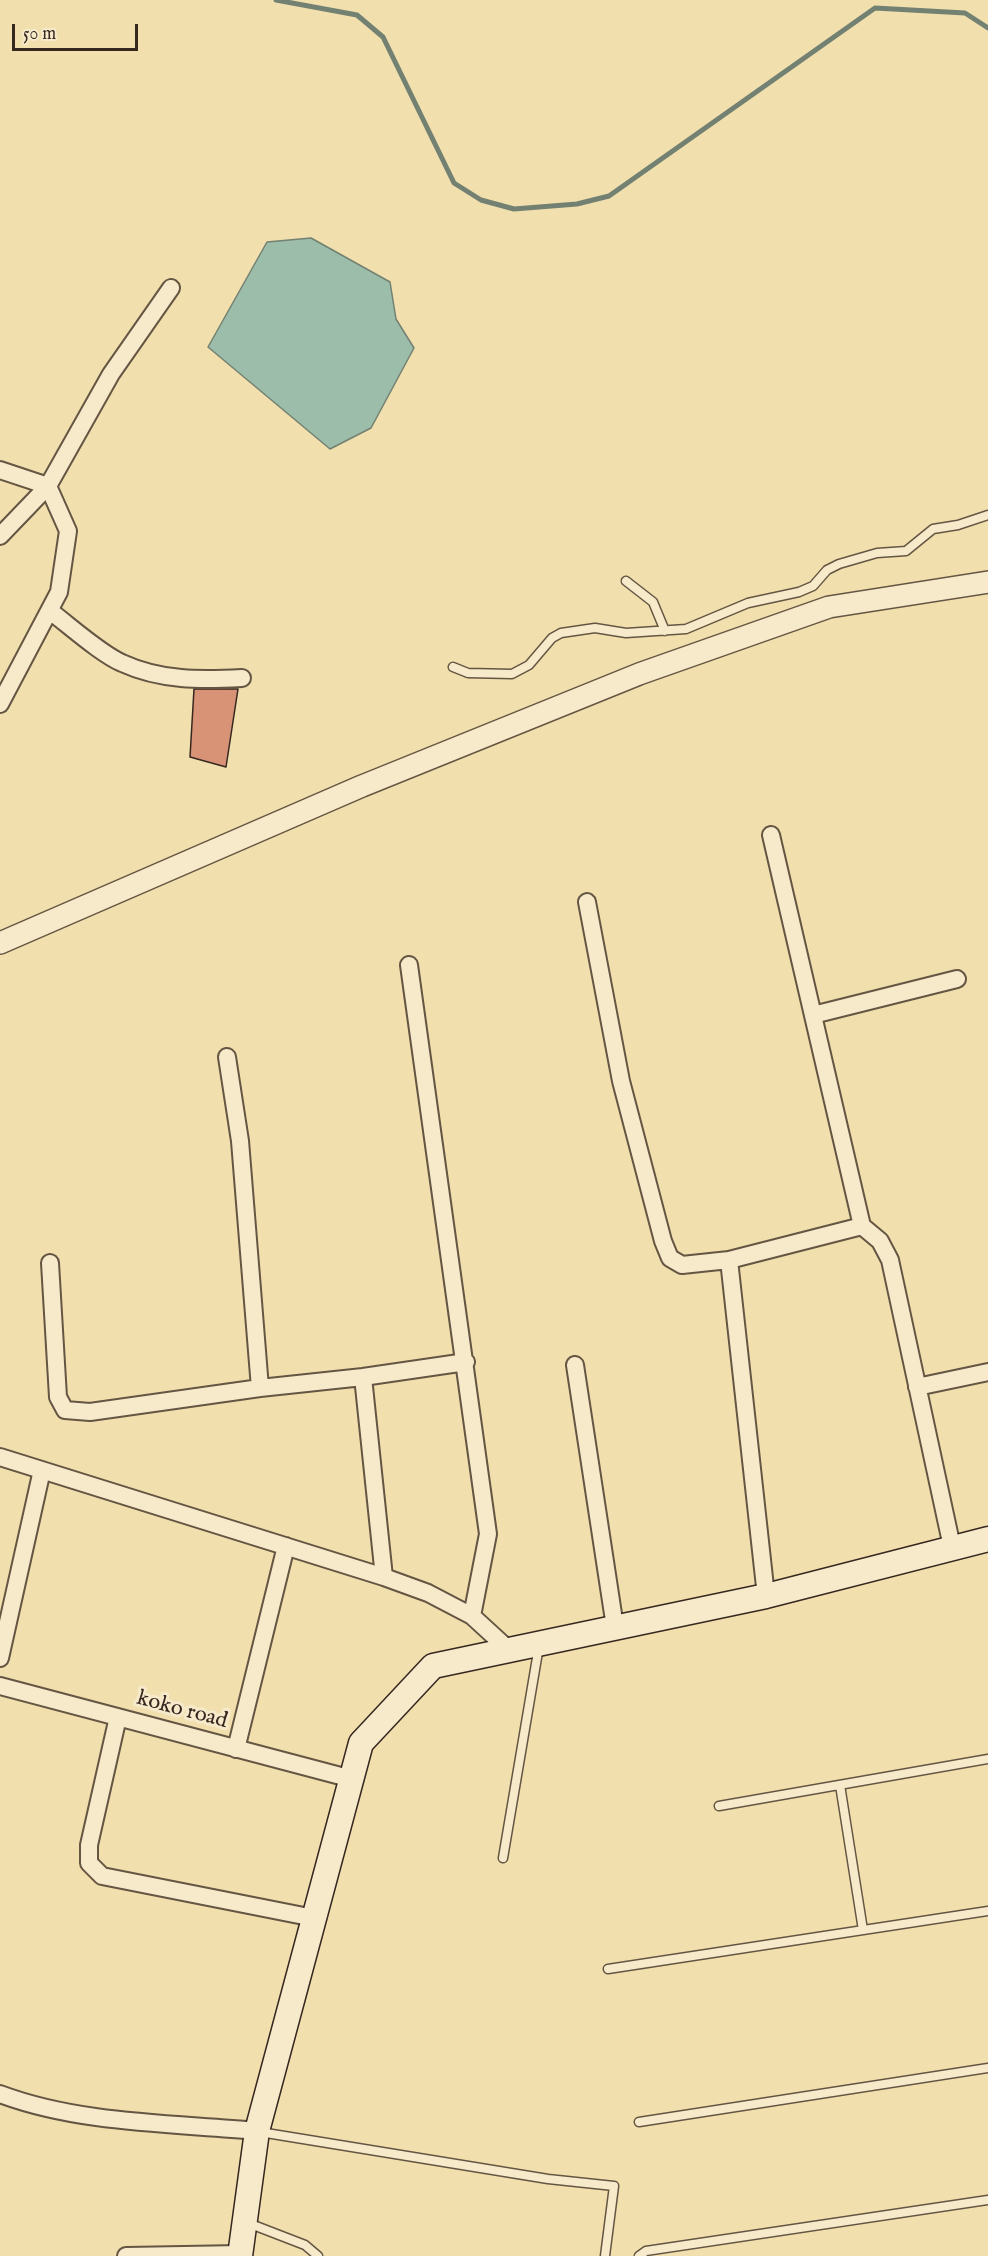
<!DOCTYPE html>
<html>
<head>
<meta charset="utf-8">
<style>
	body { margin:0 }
	#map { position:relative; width:988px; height:2256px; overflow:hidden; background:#f1dfad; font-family:"IM FELL English",serif }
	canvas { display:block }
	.scale { position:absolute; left:12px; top:24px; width:126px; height:27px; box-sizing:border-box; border:3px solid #362720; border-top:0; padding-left:8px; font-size:18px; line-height:21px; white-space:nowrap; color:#362720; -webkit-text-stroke:4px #f6eaca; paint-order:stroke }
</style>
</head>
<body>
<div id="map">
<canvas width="988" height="2256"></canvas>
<div class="scale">50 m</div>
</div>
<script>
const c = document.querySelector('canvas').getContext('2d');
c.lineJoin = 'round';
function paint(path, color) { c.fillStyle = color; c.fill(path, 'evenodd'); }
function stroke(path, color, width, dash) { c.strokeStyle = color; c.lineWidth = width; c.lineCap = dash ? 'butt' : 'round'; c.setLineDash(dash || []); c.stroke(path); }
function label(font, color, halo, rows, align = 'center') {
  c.font = font + ' "IM FELL English",serif'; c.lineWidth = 6; c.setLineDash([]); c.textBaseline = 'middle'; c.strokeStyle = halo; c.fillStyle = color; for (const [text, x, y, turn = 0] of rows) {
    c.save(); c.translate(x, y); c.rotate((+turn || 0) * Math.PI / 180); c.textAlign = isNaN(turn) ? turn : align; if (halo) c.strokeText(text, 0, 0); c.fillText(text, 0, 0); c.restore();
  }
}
const water = new Path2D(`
	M 311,238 L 390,282 L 396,319 L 414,348 L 371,428 L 330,449 L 208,347 L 267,242 Z`);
const stream = new Path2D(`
	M 276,0 L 357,15 L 383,37 L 454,183 L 481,200 L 514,209 L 577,204 L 609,196 L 875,8 L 965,13 L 988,28`);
const building = new Path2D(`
	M 194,689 L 238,689 L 226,767 L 190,757 Z`);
const service = new Path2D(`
	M 626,581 L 653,602 L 665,631
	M 453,667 L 468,673 L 512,674 L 529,665 L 552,638 L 561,633 L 595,628 L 626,633 L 686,629 L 748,603 L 799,592 L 813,586 L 827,570 L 839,564 L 877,553 L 906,551 L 933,529 L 958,525 L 988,515
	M 840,1785 L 863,1930
	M 719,1806 L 988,1759
	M 503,1858 L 539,1646
	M 608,1969 L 988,1911
	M 639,2122 L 988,2068
	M 260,2132 L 548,2179 L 614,2186 L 605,2256
	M 248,2223 L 305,2245 L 318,2256
	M 639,2256 L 646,2251 L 988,2200`);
const minor = new Path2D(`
	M 0,470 L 48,486 L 68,531 L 59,592 L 0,704
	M 0,536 L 48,486 L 111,374 L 171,288
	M 50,611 C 70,626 101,654 122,663 C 161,681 201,680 242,678
	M 771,835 L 862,1226 L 880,1241 L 890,1260 L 952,1547
	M 587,902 L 621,1081 L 663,1241 L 670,1258 L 682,1265 L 729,1260
	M 409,965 L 488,1534 L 472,1616
	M 813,1015 L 957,979
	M 227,1057 L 240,1141 L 260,1388 L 363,1377 L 384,1577
	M 50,1263 L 58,1397 L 65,1410 L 90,1412 L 260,1388
	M 575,1365 L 615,1627
	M 363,1377 L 466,1362
	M 917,1387 L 988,1372
	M 0,1457 L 384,1577 L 428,1593 L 472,1616 L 508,1649
	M 766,1596 L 729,1260 L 862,1226
	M 0,1658 L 42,1470
	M 0,1686 L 352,1779
	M 118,1717 L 89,1845 L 89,1863 L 102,1876 L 314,1918
	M 236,1749 L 286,1546
	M 0,2094 C 80,2124 172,2123 257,2131
	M 126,2256 L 241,2254`);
const tertiary = new Path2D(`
	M 0,943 L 362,786 L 639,674 L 829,607 L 988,582`);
const secondary = new Path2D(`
	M 240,2256 L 257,2131 L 361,1743 L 433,1666 L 766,1596 L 988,1539`);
const streetNames = [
	["koko road",182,1711,15]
];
paint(water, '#9bbda9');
stroke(water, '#738172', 1.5);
stroke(stream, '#738172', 5);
paint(building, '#d89275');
stroke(building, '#362720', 1.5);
stroke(service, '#655543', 11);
stroke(minor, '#655543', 20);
stroke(tertiary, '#655543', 24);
stroke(secondary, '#362720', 27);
stroke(service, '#f6eaca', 8);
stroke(minor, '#f6eaca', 16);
stroke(tertiary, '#f6eaca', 21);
stroke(secondary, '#f6eaca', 24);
label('22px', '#362720', '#f6eaca', streetNames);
</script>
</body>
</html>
